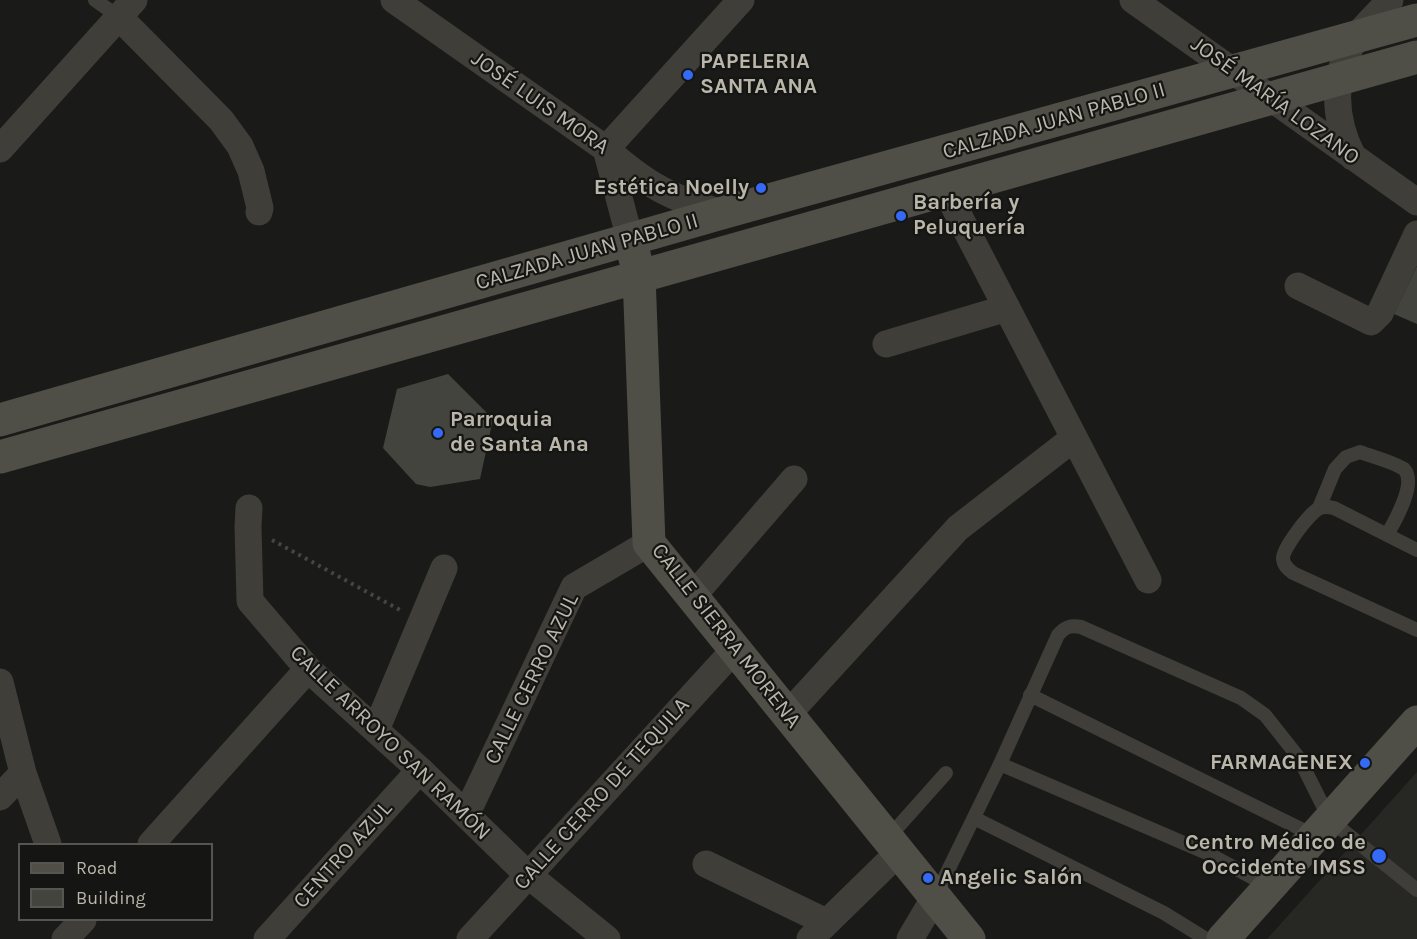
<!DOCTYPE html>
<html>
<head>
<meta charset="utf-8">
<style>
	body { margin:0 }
	#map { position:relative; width:1417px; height:939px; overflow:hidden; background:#1a1a18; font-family:Karla,sans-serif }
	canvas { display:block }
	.legend { position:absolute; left:18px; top:843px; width:195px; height:78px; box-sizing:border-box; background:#151513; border:2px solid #57554f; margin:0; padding:8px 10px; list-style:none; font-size:18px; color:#bab6aa }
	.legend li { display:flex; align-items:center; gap:12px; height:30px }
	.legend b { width:30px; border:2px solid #57554f }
</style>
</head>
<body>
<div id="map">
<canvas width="1417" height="939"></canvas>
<ul class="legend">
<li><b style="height:8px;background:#4f4e47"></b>Road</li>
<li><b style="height:16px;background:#44443f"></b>Building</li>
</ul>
</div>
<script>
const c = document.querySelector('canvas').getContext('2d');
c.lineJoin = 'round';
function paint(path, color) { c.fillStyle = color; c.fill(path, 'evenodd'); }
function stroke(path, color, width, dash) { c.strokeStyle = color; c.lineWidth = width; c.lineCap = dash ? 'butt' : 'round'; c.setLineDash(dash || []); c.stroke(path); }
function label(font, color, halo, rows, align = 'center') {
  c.font = font + ' Karla,sans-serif'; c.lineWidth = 4.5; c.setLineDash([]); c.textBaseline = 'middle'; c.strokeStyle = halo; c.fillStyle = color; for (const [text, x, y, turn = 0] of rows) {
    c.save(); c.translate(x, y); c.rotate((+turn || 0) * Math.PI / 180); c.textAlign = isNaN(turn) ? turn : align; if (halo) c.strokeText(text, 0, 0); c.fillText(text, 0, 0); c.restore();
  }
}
const built = new Path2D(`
	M 1417,772 L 1417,939 L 1267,939 Z`);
const building = new Path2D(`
	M 1417,266 L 1417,324 L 1394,314 Z
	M 448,374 L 493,419 L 480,479 L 430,487 L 416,484 L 383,448 L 397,389 Z`);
const path = new Path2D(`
	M 272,540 L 400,610`);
const lane = new Path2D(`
	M 95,0 L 119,17
	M 1319,508 L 1335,469 L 1346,457 L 1360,452 C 1373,457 1391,461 1404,469 C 1417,483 1396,519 1387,535
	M 1417,550 L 1334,508 C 1329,507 1325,506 1320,508 C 1311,511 1283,548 1283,558 C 1283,565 1288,569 1293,573 L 1417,630
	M 1030,695 L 1315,836
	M 1000,764 L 1207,853 L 1270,887
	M 974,818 L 1164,913 L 1206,939
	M 888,838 L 946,773
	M 935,897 L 1000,764 L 1058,635 C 1065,627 1070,625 1081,627 L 1241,698 L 1265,715 L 1299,758 L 1330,820 L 1417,890`);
const street = new Path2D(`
	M 394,0 L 606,149 C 646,185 671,198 722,213
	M 1133,0 L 1417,202
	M 119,17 L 221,120 L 240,146 L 251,171 L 260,208 L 259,212
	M 0,149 L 134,0
	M 606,149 L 741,0
	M 606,149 L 630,239
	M 1353,157 C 1333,118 1331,76 1356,38 C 1365,25 1379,13 1390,0
	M 945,189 L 1148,580
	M 1298,286 L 1371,322 L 1380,313 L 1417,234
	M 886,344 L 1007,308
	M 249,508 L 248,526 L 250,601 L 308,669 L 420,770 L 528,875 L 607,939
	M 692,597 L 794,479
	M 0,682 L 23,773 L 48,844
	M 788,714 L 958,528 L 1074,438
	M 376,730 L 444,568
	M 0,797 L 23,773
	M 466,815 L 574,587 L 649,543
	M 151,844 L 308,669
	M 706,864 L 826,922
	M 65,939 L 83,920
	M 267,939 L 420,770
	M 470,939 L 735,649
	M 810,939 L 899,852
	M 910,939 L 935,897`);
const secondary = new Path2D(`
	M 634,254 L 639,275 L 649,543 L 969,939
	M 0,420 L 722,213 L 1417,20
	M 0,457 L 1417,57
	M 1223,939 L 1417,722`);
const markers = [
	[688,75,6,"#346af6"],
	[761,188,6,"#346af6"],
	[901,216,6,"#346af6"],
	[438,433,6,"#346af6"],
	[1365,763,6,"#346af6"],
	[1379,856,8,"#346af6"],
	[928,878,6,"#346af6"]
];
const poiNames = [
	["PAPELERIA",700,62],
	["SANTA ANA",700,87],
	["Estética Noelly",749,188,"right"],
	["Barbería y",913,203],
	["Peluquería",913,228],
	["Parroquia",450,420],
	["de Santa Ana",450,445],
	["FARMAGENEX",1353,763,"right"],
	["Centro Médico de",1366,843,"right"],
	["Occidente IMSS",1366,868,"right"],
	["Angelic Salón",940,878]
];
const streetNames = [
	["JOSÉ MARÍA LOZANO",1275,101,36],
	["JOSÉ LUIS MORA",540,103,35],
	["CALZADA JUAN PABLO II",1054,121,-16],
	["CALZADA JUAN PABLO II",587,252,-16],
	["CALLE SIERRA MORENA",726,636,52],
	["CALLE CERRO AZUL",532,679,-64],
	["CALLE ARROYO SAN RAMÓN",390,743,44],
	["CALLE CERRO DE TEQUILA",602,794,-48],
	["CENTRO AZUL",343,855,-48]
];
paint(built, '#272724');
paint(building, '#44443f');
stroke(path, '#46453f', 4, [3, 4.5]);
stroke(lane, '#3f3e39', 14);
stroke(street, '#3f3e39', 27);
stroke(secondary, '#4f4e47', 33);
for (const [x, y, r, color] of markers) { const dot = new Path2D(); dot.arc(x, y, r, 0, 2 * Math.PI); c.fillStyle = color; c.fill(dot); stroke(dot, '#151513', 2); }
label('bold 22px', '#bab6aa', '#151513', poiNames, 'left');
label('22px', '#bab6aa', '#151513', streetNames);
</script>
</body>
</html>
